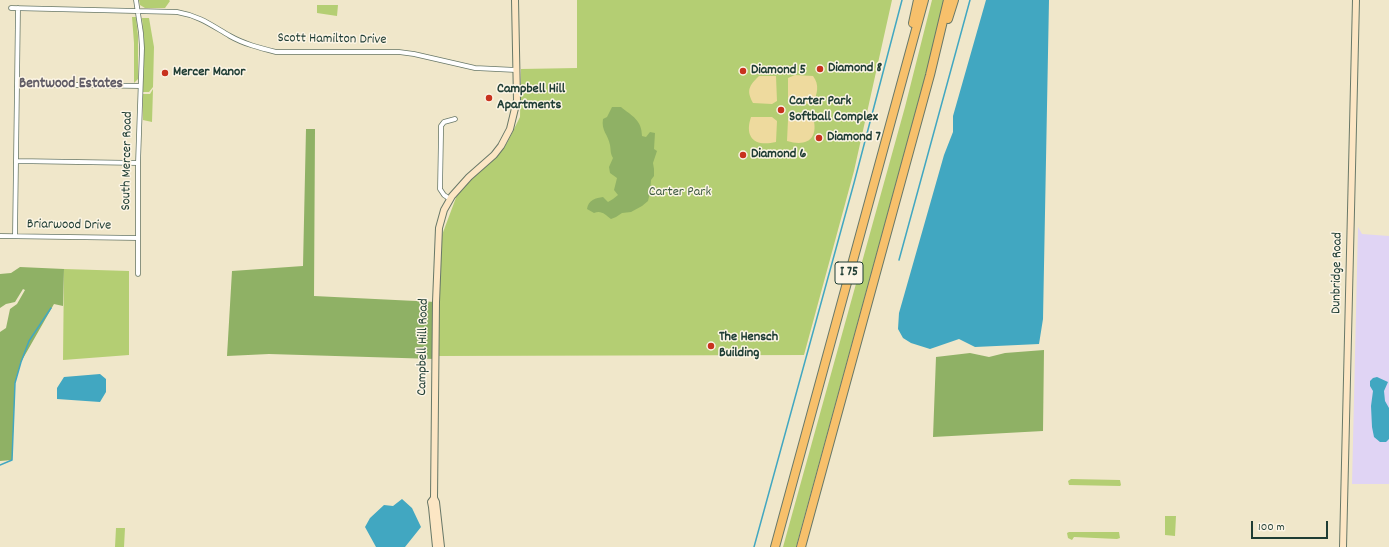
<!DOCTYPE html>
<html>
<head>
<meta charset="utf-8">
<style>
	body { margin:0 }
	#map { position:relative; width:1389px; height:547px; overflow:hidden; background:#f0e7ca; font-family:Dekko,sans-serif }
	canvas { display:block }
	.scale { position:absolute; left:1251px; top:521px; width:77px; height:18px; box-sizing:border-box; border:2px solid #1f3d34; border-top:0; padding-left:5px; font-size:12px; line-height:14px; white-space:nowrap; color:#1f3d34; -webkit-text-stroke:3px #fcf5e5; paint-order:stroke }
</style>
</head>
<body>
<div id="map">
<canvas width="1389" height="547"></canvas>
<div class="scale">100 m</div>
</div>
<script>
const c = document.querySelector('canvas').getContext('2d');
c.lineJoin = 'round';
function paint(path, color) { c.fillStyle = color; c.fill(path, 'evenodd'); }
function stroke(path, color, width, dash) { c.strokeStyle = color; c.lineWidth = width; c.lineCap = dash ? 'butt' : 'round'; c.setLineDash(dash || []); c.stroke(path); }
function label(font, color, halo, rows, align = 'center') {
  c.font = font + ' Dekko,sans-serif'; c.lineWidth = 3; c.setLineDash([]); c.textBaseline = 'middle'; c.strokeStyle = halo; c.fillStyle = color; for (const [text, x, y, turn = 0] of rows) {
    c.save(); c.translate(x, y); c.rotate((+turn || 0) * Math.PI / 180); c.textAlign = isNaN(turn) ? turn : align; if (halo) c.strokeText(text, 0, 0); c.fillText(text, 0, 0); c.restore();
  }
}
const built = new Path2D(`
	M 1358,227 L 1362,234 L 1389,236 L 1389,484 L 1352,484 Z`);
const green = new Path2D(`
	M 139,0 L 169,0 L 170,1 L 165,8 L 145,8 L 140,5 Z
	M 577,0 L 892,0 L 854,171 L 804,355 L 439,356 L 439,282 L 442,235 L 457,195 L 474,176 L 494,159 L 507,143 L 520,117 L 521,69 L 577,68 Z
	M 932,0 L 946,0 L 796,547 L 783,547 L 905,107 Z
	M 317,5 L 338,5 L 337,16 L 317,13 Z
	M 132,17 L 136,17 L 138,36 L 138,79 L 134,83 L 134,43 Z
	M 142,18 L 149,18 L 154,47 L 153,87 L 149,92 L 143,92 L 144,40 Z
	M 153,89 L 152,122 L 143,120 L 143,94 L 150,94 Z
	M 64,269 L 129,271 L 129,355 L 63,360 Z
	M 1071,479 L 1120,480 L 1121,485 L 1120,486 L 1069,485 L 1068,481 Z
	M 1165,516 L 1176,516 L 1175,536 L 1165,535 Z
	M 116,528 L 125,528 L 124,547 L 115,547 Z
	M 1069,532 L 1119,532 L 1120,538 L 1117,539 L 1074,537 L 1072,540 L 1068,538 L 1067,533 Z`);
const forest = new Path2D(`
	M 612,107 L 621,107 C 632,116 642,120 642,136 L 646,137 L 650,132 L 655,133 L 654,149 L 657,151 L 653,163 L 654,169 L 654,176 L 651,180 L 650,193 L 648,201 L 642,206 L 631,212 L 622,213 L 616,217 L 611,219 C 605,215 602,210 594,213 L 587,209 C 588,200 596,198 603,197 L 608,202 L 613,199 L 618,195 L 614,190 L 617,178 L 610,173 L 609,167 L 613,158 C 610,153 611,150 610,145 C 608,134 601,131 603,119 L 607,117 Z
	M 306,129 L 315,129 L 314,296 L 436,302 L 435,359 L 269,354 L 227,356 L 232,271 L 303,266 Z
	M 20,267 L 64,269 L 63,306 L 54,304 L 21,362 L 15,383 L 12,460 L 0,461 L 0,332 L 6,328 L 10,309 L 17,304 L 25,290 L 23,289 L 15,302 L 6,304 L 0,308 L 0,274 L 11,273 Z
	M 1044,350 L 1043,431 L 933,437 L 936,357 L 970,353 L 989,357 L 1005,353 Z`);
const sand = new Path2D(`
	M 795,75 L 813,76 C 820,85 817,94 813,104 L 793,103 L 788,99 L 788,78 Z
	M 759,76 L 776,76 L 777,101 L 772,104 L 753,103 C 746,90 749,86 759,76 Z
	M 793,116 L 813,117 C 819,139 807,147 787,141 L 788,120 Z
	M 751,117 L 772,117 L 777,121 L 776,142 C 755,147 744,138 751,117 Z`);
const water = new Path2D(`
	M 986,0 L 1049,0 L 1043,319 L 1039,344 L 975,347 L 959,339 L 930,349 L 911,343 L 903,338 L 898,329 L 899,313 L 944,155 L 953,132 L 953,116 Z
	M 100,374 L 106,379 L 106,392 L 100,402 L 57,399 L 57,388 L 64,377 Z
	M 1377,377 L 1388,382 L 1384,391 L 1385,401 L 1389,408 L 1389,439 L 1386,442 L 1380,442 L 1374,437 L 1372,427 L 1371,406 L 1373,391 L 1370,386 L 1370,381 L 1373,378 Z
	M 402,499 L 412,508 L 421,527 L 405,547 L 376,547 L 365,527 L 370,518 L 384,505 L 393,506 Z`);
const stream = new Path2D(`
	M 899,260 L 970,0
	M 0,465 L 12,460 L 15,383 L 21,362 L 29,341 L 51,308
	M 754,547 L 854,183 L 902,0`);
const street = new Path2D(`
	M 136,0 L 141,33 L 142,48 L 138,163 L 138,274
	M 11,8 L 177,12 C 200,16 211,25 230,36 C 244,44 260,48 276,52 L 399,52 L 414,54 L 475,68 L 516,70
	M 18,84 L 140,86
	M 17,161 L 138,163
	M 450,199 L 444,195 L 440,189 L 441,134 L 441,126 L 444,122 L 455,119
	M 0,236 L 138,238
	M 15,236 L 18,8`);
const secondary = new Path2D(`
	M 434,498 L 431,502 L 432,507 L 436,547
	M 441,547 L 436,502 L 434,498 L 436,302 L 439,228 L 444,210 L 452,196 L 469,177 L 494,155 L 501,146 L 510,129 L 517,100 L 515,0
	M 1343,547 L 1356,0`);
const highway = new Path2D(`
	M 948,19 L 954,0
	M 913,23 L 918,0
	M 775,547 L 924,0
	M 801,547 L 930,75 L 948,0`);
const markers = [
	[820,69,4,"#c8321e"],
	[743,71,4,"#c8321e"],
	[165,73,4,"#c8321e"],
	[489,98,4,"#c8321e"],
	[781,110,4,"#c8321e"],
	[819,138,4,"#c8321e"],
	[743,155,4,"#c8321e"],
	[711,346,4,"#c8321e"]
];
const shields = [
	[849,273,28]
];
const shieldNames = [
	["I 75",849,273]
];
const streetNames = [
	["Scott Hamilton Drive",332,40,1],
	["South Mercer Road",128,161,-89],
	["Briarwood Drive",69,226,1],
	["Dunbridge Road",1338,273,-89],
	["Campbell Hill Road",424,347,-89]
];
const poiNames = [
	["Diamond 8",828,69],
	["Diamond 5",751,71],
	["Mercer Manor",173,73],
	["Campbell Hill",497,90],
	["Apartments",497,106],
	["Carter Park",789,102],
	["Softball Complex",789,118],
	["Diamond 7",827,138],
	["Diamond 6",751,155],
	["The Hensch",719,338],
	["Building",719,354]
];
const parkNames = [
	["Carter Park",680,193]
];
const neighbourhoodNames = [
	["Bentwood Estates",71,85]
];
paint(built, '#e0d4f4');
paint(green, '#b4ce73');
paint(forest, '#8fb165');
paint(sand, '#eeda9e');
paint(water, '#41a7c1');
stroke(stream, '#41a7c1', 1.5);
stroke(street, '#687868', 5.5);
stroke(secondary, '#687868', 8);
stroke(highway, '#687868', 10);
stroke(street, '#fff', 4);
stroke(secondary, '#fce6c4', 6);
stroke(highway, '#f7c06b', 8);
for (const [x, y, r, color] of markers) { const dot = new Path2D(); dot.arc(x, y, r, 0, 2 * Math.PI); c.fillStyle = color; c.fill(dot); stroke(dot, '#fcf5e5', 1.5); }
for (const [x, y, w] of shields) { const box = new Path2D(); box.roundRect(x - w / 2, y - 11, w, 22, 3); c.fillStyle = '#fcf5e5'; c.fill(box); stroke(box, '#1f3d34', 1); }
label('bold 13px', '#1f3d34', null, shieldNames);
label('14px', '#1f3d34', '#fcf5e5', streetNames);
label('bold 14px', '#1f3d34', '#fcf5e5', poiNames, 'left');
label('14px', '#3d5a41', '#fcf5e5', parkNames);
label('bold 15px', '#605c66', '#fcf5e5', neighbourhoodNames);
</script>
</body>
</html>
